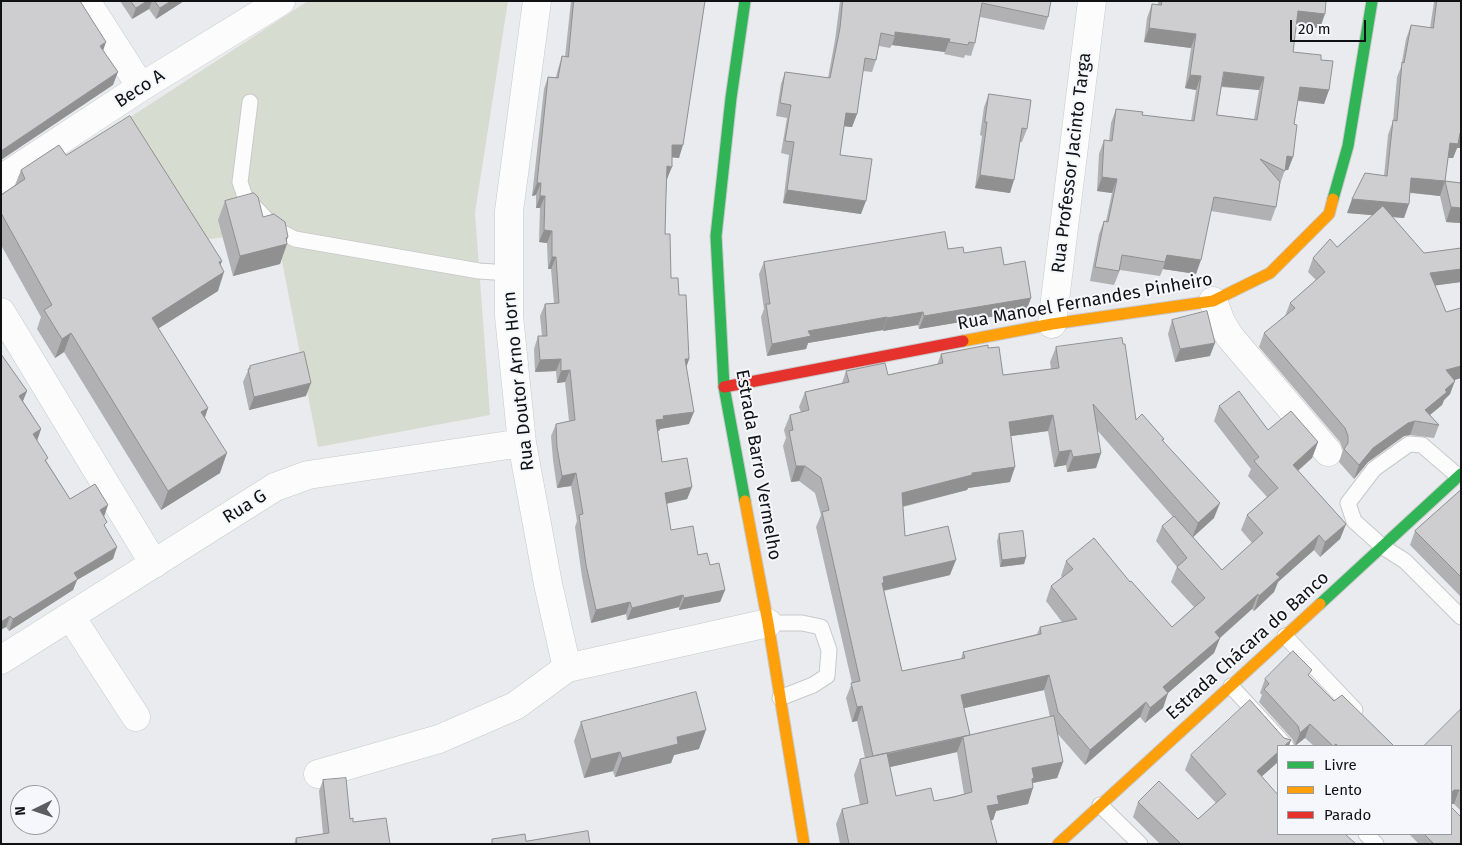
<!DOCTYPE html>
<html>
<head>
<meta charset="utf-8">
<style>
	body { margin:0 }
	#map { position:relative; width:1462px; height:845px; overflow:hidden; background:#e9ebee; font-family:"Fira Sans",sans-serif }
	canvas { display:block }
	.frame { position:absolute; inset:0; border:2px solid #101113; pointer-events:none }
	.legend { position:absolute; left:1277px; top:745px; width:175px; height:90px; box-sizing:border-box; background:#f6f7fc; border:1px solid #9a9b9f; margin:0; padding:6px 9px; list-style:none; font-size:15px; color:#101113 }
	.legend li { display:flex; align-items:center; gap:10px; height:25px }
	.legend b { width:25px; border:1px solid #9a9b9f }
	.north { position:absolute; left:10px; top:785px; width:50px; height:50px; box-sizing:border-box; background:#f6f7fc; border:1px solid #9a9b9f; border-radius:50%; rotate:266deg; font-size:14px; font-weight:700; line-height:20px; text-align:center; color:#101113 }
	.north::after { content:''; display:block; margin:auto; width:18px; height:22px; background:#5c5d60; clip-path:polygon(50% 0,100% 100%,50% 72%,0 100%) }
	.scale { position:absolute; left:1290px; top:20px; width:76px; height:22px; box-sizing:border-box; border:2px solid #101113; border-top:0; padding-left:6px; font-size:15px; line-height:18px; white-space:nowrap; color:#101113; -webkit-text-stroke:4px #f6f7fc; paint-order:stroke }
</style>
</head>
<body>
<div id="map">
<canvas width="1462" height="845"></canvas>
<div class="frame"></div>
<ul class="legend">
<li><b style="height:6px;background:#30b455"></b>Livre</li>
<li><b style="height:6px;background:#ff9f0a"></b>Lento</li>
<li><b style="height:6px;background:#e5322d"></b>Parado</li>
</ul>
<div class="north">N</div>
<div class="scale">20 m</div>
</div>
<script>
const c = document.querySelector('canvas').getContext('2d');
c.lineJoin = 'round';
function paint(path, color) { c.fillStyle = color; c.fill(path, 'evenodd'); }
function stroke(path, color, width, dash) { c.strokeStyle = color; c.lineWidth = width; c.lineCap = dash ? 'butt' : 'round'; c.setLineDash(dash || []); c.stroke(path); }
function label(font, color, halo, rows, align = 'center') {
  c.font = font + ' "Fira Sans",sans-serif'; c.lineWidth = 4; c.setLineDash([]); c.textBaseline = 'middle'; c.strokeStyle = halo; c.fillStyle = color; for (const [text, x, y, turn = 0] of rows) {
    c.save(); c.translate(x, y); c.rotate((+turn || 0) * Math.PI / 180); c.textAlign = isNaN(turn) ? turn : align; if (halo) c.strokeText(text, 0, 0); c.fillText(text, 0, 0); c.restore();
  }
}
const green = new Path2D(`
	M 308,1 L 508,1 L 475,213 L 490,415 L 318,447 L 276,230 L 203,240 L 129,118 Z`);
const lane = new Path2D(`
	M 250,102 L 240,182 L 245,197 L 270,223 L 281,232 L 295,239 L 479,271 L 509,273
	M 1458,476 L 1422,445 L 1409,444 L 1374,469 L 1348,503 L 1354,521 L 1383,547 L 1405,561 L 1461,617
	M 768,623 L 802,623 L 821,627 L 829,650 L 827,676 L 813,685 L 780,698
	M 1285,636 L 1355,710
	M 1231,686 L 1286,746
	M 1100,805 L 1140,844
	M 1366,834 L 1376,844`);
const street = new Path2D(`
	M 86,1 L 141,87
	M 537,1 L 509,211 L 509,316 L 522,443 L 548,584 L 567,668
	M 1,179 L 141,87 L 281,1
	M 1213,301 L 1221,322 L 1230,337 L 1328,452
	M 1,312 L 154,564
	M 1052,324 L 1092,1
	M 71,617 L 136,717
	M 1,660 L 275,487 L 308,475 L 522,443
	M 318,774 L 439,739 L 515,706 L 567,668 L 768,623`);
const fast = new Path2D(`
	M 745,1 L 731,98 L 716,236 L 724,387 L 745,501
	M 1333,199 L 1348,146 L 1372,1
	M 1320,604 L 1461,474`);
const slow = new Path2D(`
	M 963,341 L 1052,324 L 1213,301 L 1270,273 L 1329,214 L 1333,199
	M 745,501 L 768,623 L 804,844
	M 1058,844 L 1320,604`);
const jam = new Path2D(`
	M 724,387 L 963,341`);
const wall = new Path2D(`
	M 120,1 L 184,1 L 156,19 L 149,9 L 132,19 Z
	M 571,1 L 705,1 L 679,158 L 672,157 L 667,179 L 666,195 L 665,234 L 671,278 L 679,295 L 689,359 L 686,368 L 689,424 L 660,429 L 659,431 L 658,431 L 662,462 L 692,487 L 687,499 L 666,504 L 671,530 L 698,555 L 710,565 L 725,590 L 720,602 L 679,610 L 679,607 L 627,620 L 626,614 L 591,623 L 582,577 L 575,527 L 577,521 L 571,486 L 557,488 L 553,460 L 551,436 L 556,424 L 569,421 L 565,382 L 557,383 L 556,371 L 535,372 L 534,349 L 538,336 L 542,336 L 540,316 L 545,304 L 554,303 L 551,269 L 548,269 L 547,243 L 539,242 L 540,208 L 536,208 L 536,195 L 532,196 L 544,89 L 548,77 L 556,77 L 558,69 L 562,56 L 565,57 Z
	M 840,1 L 1051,1 L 1048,17 L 1044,30 L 980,17 L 975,43 L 971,56 L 965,55 L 964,58 L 944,54 L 945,52 L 892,45 L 890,48 L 879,46 L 876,60 L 872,72 L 863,71 L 857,114 L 852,127 L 844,126 L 840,155 L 861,214 L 783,203 L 789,155 L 781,153 L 787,118 L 776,116 L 781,84 L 785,72 L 828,78 L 835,40 Z
	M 1158,1 L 1326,1 L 1320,28 L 1296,25 L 1293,52 L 1321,60 L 1329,90 L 1324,104 L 1298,101 L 1294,124 L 1293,157 L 1288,170 L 1285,170 L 1280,184 L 1276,207 L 1271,221 L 1211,211 L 1196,274 L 1163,269 L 1160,276 L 1120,270 L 1114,285 L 1090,281 L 1099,234 L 1104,221 L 1106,221 L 1112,193 L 1097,191 L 1099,154 L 1104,140 L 1109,141 L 1111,123 L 1116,109 L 1142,115 L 1191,121 L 1196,90 L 1185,88 L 1191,48 L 1144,42 L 1147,18 L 1152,4 L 1158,5 ZM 1221,87 L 1259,90 L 1254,119 L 1217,115 Z
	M 1430,1 L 1461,1 L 1461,148 L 1457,148 L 1453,158 L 1448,158 L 1445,181 L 1461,183 L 1461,223 L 1446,222 L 1440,196 L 1410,193 L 1404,218 L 1392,217 L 1424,253 L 1461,248 L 1461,282 L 1435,285 L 1446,312 L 1461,308 L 1461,378 L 1454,380 L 1450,394 L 1444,400 L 1442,405 L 1430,415 L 1439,425 L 1434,438 L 1410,435 L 1404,436 L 1368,462 L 1354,479 L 1339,462 L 1343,450 L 1340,442 L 1259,347 L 1264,333 L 1285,316 L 1290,303 L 1316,280 L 1308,272 L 1313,258 L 1337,247 L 1373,215 L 1347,213 L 1384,176 L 1388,135 L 1393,121 L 1397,77 L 1401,67 L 1406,39 L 1411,25 L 1430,28 L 1434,2 Z
	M 989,94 L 1027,129 L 1022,142 L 1020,142 L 1010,193 L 975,188 L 982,136 L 980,135 L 984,107 Z
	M 66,155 L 220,265 L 218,291 L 158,328 L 208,408 L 205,418 L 220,473 L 161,510 L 64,352 L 55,358 L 37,329 L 41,317 L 1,245 L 1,195 L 15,185 L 21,170 Z
	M 225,201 L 263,217 L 286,241 L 280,264 L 233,276 L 218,220 Z
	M 948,249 L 964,253 L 1004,265 L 1031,298 L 1026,311 L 919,329 L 918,325 L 883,331 L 883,330 L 808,343 L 806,349 L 767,356 L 761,317 L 764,309 L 759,274 L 764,262 Z
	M 1172,320 L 1210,356 L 1175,362 L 1168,334 Z
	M 1056,347 L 1136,420 L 1164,439 L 1163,441 L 1214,518 L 1193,537 L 1222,570 L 1252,543 L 1241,530 L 1247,515 L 1267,497 L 1248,476 L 1251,469 L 1214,421 L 1219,406 L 1268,430 L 1318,442 L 1312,458 L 1298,471 L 1346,524 L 1340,539 L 1320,557 L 1314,550 L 1278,582 L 1274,592 L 1254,611 L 1252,609 L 1220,638 L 1214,653 L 1168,693 L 1163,708 L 1145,723 L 1140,717 L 1085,765 L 1057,733 L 1063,762 L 1057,778 L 1033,783 L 1028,804 L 996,811 L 993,820 L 990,820 L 997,844 L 840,844 L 836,824 L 842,809 L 860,805 L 854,775 L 860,759 L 865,758 L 857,721 L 852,722 L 846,698 L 852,683 L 816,527 L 821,515 L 815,493 L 799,481 L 791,482 L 783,446 L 786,438 L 784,430 L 790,415 L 801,412 L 799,407 L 805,392 L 842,383 L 846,371 L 888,375 L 937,365 L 941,354 L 988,348 L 1003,375 L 1051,369 L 1050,362 ZM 1097,430 L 1173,517 L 1162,526 L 1156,541 L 1177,567 L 1171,582 L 1194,607 L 1172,627 L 1130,582 L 1066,561 L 1061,576 L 1062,577 L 1051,586 L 1046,601 L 1062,622 L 1040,627 L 1037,634 L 963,652 L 961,659 L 902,671 L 884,591 L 950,575 L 905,536 L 903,507 L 967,490 L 968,488 L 1010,482 L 1011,436 L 1048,431 L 1054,467 L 1066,465 L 1067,472 L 1096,468 L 1101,453 ZM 1044,690 L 1050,717 L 970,735 L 964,708 ZM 957,752 L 964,794 L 934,801 L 896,796 L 890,767 Z
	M 1,354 L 27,391 L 23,401 L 41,429 L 37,440 L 47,462 L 70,499 L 104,517 L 105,528 L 113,559 L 77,580 L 73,590 L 9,631 L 6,627 Z
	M 250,366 L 306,396 L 249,410 L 243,382 Z
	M 1461,490 L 1461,597 L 1410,545 L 1415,531 Z
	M 999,534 L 1026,557 L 1024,564 L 1000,567 L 997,541 Z
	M 1310,677 L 1334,701 L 1394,746 L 1314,746 L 1305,738 L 1295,746 L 1293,740 L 1259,702 L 1262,695 L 1260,693 L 1265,679 Z
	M 1461,709 L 1461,811 L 1454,804 Z
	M 581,722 L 699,749 L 674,755 L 671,763 L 615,777 L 613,771 L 584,778 L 574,741 Z
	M 1191,755 L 1278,762 L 1262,776 L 1278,834 L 1356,844 L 1160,844 L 1133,817 L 1138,802 L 1198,819 L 1216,803 L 1185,770 Z
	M 323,780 L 353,822 L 390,844 L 294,844 L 296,838 L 323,834 L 319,791 Z
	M 1409,834 L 1451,834 L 1461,844 L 1419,844 Z`);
const shadedWall = new Path2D(`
	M 147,1 L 152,1 L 149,9 L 132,19 L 136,8 Z
	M 171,1 L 184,1 L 156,19 L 160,8 Z
	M 1298,11 L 1325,14 L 1320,28 L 1293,25 Z
	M 1149,28 L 1196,34 L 1191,48 L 1144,42 Z
	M 895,32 L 950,39 L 945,52 L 892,45 L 895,36 Z
	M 106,42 L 102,54 L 100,46 Z
	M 118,72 L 113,85 L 1,160 L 1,151 Z
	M 1224,72 L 1264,77 L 1259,90 L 1219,86 Z
	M 1190,75 L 1201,76 L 1196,90 L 1185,88 Z
	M 1300,87 L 1329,90 L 1324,104 L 1295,100 Z
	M 846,113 L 857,114 L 852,127 L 841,126 Z
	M 1460,133 L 1461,133 L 1461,148 L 1457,148 L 1453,158 L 1444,158 L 1450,143 Z
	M 672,145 L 683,145 L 679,158 L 668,157 Z
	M 1287,156 L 1293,157 L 1288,170 L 1282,170 Z
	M 667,166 L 672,167 L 667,179 L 663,179 Z
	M 980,175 L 1014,180 L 1010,193 L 975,188 Z
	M 1102,177 L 1117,179 L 1112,193 L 1097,191 Z
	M 1411,178 L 1445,181 L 1440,196 L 1406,192 Z
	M 537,183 L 541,183 L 536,195 L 532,196 Z
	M 787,190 L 866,201 L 861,214 L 783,203 Z
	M 540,196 L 545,196 L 540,208 L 536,208 Z
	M 1352,199 L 1409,204 L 1404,218 L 1347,213 Z
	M 1451,207 L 1461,208 L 1461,223 L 1446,222 Z
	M 544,230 L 552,231 L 547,243 L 539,242 Z
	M 288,237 L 285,245 L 287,244 L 280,264 L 233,276 L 240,256 Z
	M 1167,255 L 1201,260 L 1196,274 L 1163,269 Z
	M 552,257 L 556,257 L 551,269 L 548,269 Z
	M 222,261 L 216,277 L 224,272 L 218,291 L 145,337 L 152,318 L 219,262 Z
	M 1461,269 L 1461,282 L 1425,287 L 1430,273 Z
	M 1031,298 L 1026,311 L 919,329 L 924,316 Z
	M 923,312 L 918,325 L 883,331 L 887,318 Z
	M 887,317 L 883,330 L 808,343 L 806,349 L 767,356 L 772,344 L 808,331 Z
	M 71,333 L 64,352 L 55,358 L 62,339 Z
	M 1215,343 L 1210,356 L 1175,362 L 1180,349 Z
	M 561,359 L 556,371 L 535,372 L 540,360 Z
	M 685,359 L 689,359 L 685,371 Z
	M 1461,366 L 1461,378 L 1441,384 L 1446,370 Z
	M 570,370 L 565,382 L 557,383 L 561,371 Z
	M 1455,381 L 1450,394 L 1444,400 L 1442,405 L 1420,423 L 1425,410 L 1445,390 Z
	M 311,383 L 306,396 L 249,410 L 254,397 Z
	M 27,391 L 22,403 L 19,396 Z
	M 208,408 L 201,427 L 201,412 Z
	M 694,412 L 689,424 L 660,429 L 659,431 L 651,432 L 656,420 L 663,416 Z
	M 1053,415 L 1048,431 L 1004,437 L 1009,422 Z
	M 1415,421 L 1410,435 L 1404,436 L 1368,462 L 1354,479 L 1359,465 L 1373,448 L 1408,423 Z
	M 41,429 L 37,441 L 33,434 Z
	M 1318,442 L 1312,458 L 1287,480 L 1293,465 Z
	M 1071,450 L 1066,465 L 1054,467 L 1059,452 Z
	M 227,453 L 220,473 L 161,510 L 168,491 Z
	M 1101,453 L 1096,468 L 1067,472 L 1073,457 Z
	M 796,466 L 805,466 L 799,481 L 791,482 Z
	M 1015,467 L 1010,482 L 968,488 L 967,490 L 896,508 L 902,493 L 972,473 Z
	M 576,473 L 571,486 L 557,488 L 562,476 Z
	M 692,487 L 687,499 L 660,505 L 665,493 Z
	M 1220,503 L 1214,518 L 1192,538 L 1198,523 Z
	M 108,505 L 104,517 L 100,510 Z
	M 1346,524 L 1340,539 L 1320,557 L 1325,542 Z
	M 1319,535 L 1314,550 L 1278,582 L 1274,592 L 1254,611 L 1259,596 L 1276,574 Z
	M 117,547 L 113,559 L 77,580 L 73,590 L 9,631 L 13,619 L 74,573 Z
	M 1026,557 L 1024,564 L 1000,567 L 1002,560 Z
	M 956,560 L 950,575 L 881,591 L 883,577 Z
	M 725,590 L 720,602 L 679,610 L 684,598 Z
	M 1258,594 L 1252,609 L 1213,644 L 1220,638 L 1214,653 L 1168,693 L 1163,708 L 1145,723 L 1150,708 L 1163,687 L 1215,632 Z
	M 683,595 L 679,607 L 627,620 L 632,608 Z
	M 630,602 L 626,614 L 591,623 L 596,610 Z
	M 10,616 L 6,627 L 1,630 L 1,622 Z
	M 1049,675 L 1044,690 L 956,710 L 961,695 Z
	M 1146,702 L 1140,717 L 1085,765 L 1090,750 Z
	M 862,706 L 857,721 L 852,722 L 857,707 Z
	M 1310,724 L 1305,738 L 1295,746 L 1300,733 Z
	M 706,730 L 699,749 L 674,755 L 671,763 L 615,777 L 622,758 L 677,737 Z
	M 963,737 L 957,752 L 868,772 L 873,757 Z
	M 1291,740 L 1289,746 L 1284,746 Z
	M 620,752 L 613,771 L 584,778 L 591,759 Z
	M 1278,752 L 1278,762 L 1251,786 L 1257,771 Z
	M 1063,762 L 1057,778 L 1032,783 L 1033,788 L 1028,804 L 996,811 L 993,820 L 981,822 L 987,806 L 997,796 L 1032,768 Z
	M 1454,790 L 1459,790 L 1454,804 L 1451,804 L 1451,793 Z`);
const building = new Path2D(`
	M 1,1 L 80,1 L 106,42 L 100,46 L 118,72 L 1,151 Z
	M 131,1 L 147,1 L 136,8 Z
	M 155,1 L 171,1 L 160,8 Z
	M 574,1 L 705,1 L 683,145 L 672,145 L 672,167 L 667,166 L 666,195 L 665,234 L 670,234 L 671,278 L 678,278 L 679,295 L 686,295 L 689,359 L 685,359 L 694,412 L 663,416 L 664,419 L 656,420 L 662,462 L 687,458 L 692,487 L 665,493 L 671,530 L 693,526 L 698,555 L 707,553 L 710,565 L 719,563 L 725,590 L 684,598 L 683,595 L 632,608 L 630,602 L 596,610 L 586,565 L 579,515 L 583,514 L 576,473 L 562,476 L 557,447 L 556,424 L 575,420 L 570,370 L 561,371 L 561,359 L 540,360 L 538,336 L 547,336 L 545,304 L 559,303 L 556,257 L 552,257 L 552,231 L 544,230 L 545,196 L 540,196 L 541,183 L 537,183 L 548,77 L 558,78 L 562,56 L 568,57 Z
	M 843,1 L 1051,1 L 1048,17 L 982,3 L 975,43 L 969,42 L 968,45 L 949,42 L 950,39 L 895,32 L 895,36 L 881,33 L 876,60 L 865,58 L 857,114 L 846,113 L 840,155 L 872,159 L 866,201 L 787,190 L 794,142 L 785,141 L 791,105 L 780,103 L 785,72 L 830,78 L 840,28 Z
	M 1162,1 L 1326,1 L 1325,14 L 1298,11 L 1293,52 L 1321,55 L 1321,60 L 1333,61 L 1329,90 L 1300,87 L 1294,124 L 1297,125 L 1293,157 L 1287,156 L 1285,171 L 1260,159 L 1280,182 L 1276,207 L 1214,197 L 1201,260 L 1167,255 L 1165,262 L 1122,255 L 1119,271 L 1095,267 L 1104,221 L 1108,222 L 1117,179 L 1102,177 L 1104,140 L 1112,141 L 1116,109 L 1143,112 L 1142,115 L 1194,121 L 1201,76 L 1190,75 L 1196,34 L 1149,28 L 1152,4 L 1161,5 ZM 1224,72 L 1264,77 L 1257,120 L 1217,115 Z
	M 1437,1 L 1461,1 L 1461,133 L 1460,133 L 1458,144 L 1450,143 L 1445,181 L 1461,183 L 1461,208 L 1451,207 L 1445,181 L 1411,178 L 1409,204 L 1352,199 L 1365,173 L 1387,176 L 1393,120 L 1397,121 L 1402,62 L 1404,63 L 1411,25 L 1433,28 Z
	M 989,94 L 1031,100 L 1027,129 L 1022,128 L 1014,180 L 980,175 L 987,122 L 985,122 Z
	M 130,116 L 222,261 L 219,262 L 224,272 L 152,318 L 208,408 L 201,412 L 227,453 L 168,491 L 71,333 L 62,339 L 44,310 L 52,305 L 1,213 L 1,195 L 25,179 L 21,170 L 59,145 L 66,155 Z
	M 254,193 L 258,197 L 263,217 L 274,214 L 285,222 L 288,237 L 286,238 L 287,244 L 240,256 L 225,201 Z
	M 1383,206 L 1424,253 L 1461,248 L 1461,269 L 1430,273 L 1446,312 L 1461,308 L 1461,366 L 1446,370 L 1455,381 L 1445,390 L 1447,392 L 1425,410 L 1439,425 L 1415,421 L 1408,423 L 1373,448 L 1359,465 L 1344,449 L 1348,443 L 1348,436 L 1345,428 L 1264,333 L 1295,308 L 1290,303 L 1325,272 L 1313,258 L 1330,239 L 1337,247 Z
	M 945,232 L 948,249 L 963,247 L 964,253 L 1001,247 L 1004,265 L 1025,261 L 1031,298 L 924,316 L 923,312 L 887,318 L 887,317 L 808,331 L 811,336 L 772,344 L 766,304 L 770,304 L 764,262 Z
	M 1207,311 L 1215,343 L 1180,349 L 1172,320 Z
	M 1122,338 L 1123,344 L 1125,344 L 1136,420 L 1142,414 L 1164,439 L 1162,440 L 1220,503 L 1198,523 L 1093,404 L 1101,453 L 1073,457 L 1071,450 L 1059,452 L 1053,415 L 1009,422 L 1015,467 L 972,473 L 972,475 L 902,493 L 905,536 L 948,526 L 956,560 L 883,577 L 884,583 L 882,583 L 902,671 L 965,658 L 963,652 L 1041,634 L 1040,627 L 1077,619 L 1051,586 L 1073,569 L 1066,561 L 1094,538 L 1130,582 L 1131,581 L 1172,627 L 1205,598 L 1177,567 L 1187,558 L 1162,526 L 1174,516 L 1222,570 L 1263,533 L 1247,515 L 1278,488 L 1254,461 L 1259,457 L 1219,406 L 1239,391 L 1268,430 L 1291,411 L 1318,442 L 1293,465 L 1346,524 L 1325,542 L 1319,535 L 1287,564 L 1276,574 L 1280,577 L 1259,596 L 1258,594 L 1215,632 L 1220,638 L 1163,687 L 1168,693 L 1150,708 L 1146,702 L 1090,750 L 1058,712 L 1049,675 L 961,695 L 970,735 L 873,756 L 862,706 L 857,707 L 851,683 L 860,681 L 822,512 L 829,510 L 821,478 L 805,466 L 796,466 L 789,431 L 793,430 L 790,415 L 809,410 L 805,392 L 849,382 L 846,371 L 885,363 L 888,375 L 943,363 L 941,354 L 988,345 L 988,348 L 999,347 L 1003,375 L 1059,368 L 1056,347 Z
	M 304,352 L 311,383 L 254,397 L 248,369 L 250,369 L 250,366 Z
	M 1,354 L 27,391 L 19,396 L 41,429 L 33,434 L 48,458 L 45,460 L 70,499 L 95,484 L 108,505 L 100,510 L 107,522 L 104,525 L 117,547 L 74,573 L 78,579 L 13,619 L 10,616 L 1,622 Z
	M 1461,490 L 1461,577 L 1415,531 Z
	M 1023,531 L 1026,557 L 1002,560 L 999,534 Z
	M 1293,651 L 1312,670 L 1308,675 L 1334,701 L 1342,695 L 1394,746 L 1338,746 L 1336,744 L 1333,746 L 1310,724 L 1300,733 L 1298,726 L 1264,689 L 1269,684 L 1265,679 Z
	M 696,692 L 706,730 L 677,737 L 678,744 L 622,758 L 620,752 L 591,759 L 581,722 Z
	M 1250,700 L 1284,738 L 1291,740 L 1284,746 L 1278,746 L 1278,752 L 1257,771 L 1278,795 L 1278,834 L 1345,834 L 1356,844 L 1181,844 L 1138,802 L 1159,781 L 1198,819 L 1226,794 L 1191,755 Z
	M 1461,709 L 1461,792 L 1459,790 L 1454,790 L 1451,793 L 1451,746 L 1424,746 Z
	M 1054,716 L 1063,762 L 1032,768 L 1034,778 L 1032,779 L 1033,788 L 997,796 L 999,804 L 987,806 L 997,844 L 849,844 L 842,809 L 868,803 L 860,759 L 887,753 L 896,796 L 931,788 L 934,801 L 954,797 L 972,792 L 963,737 Z
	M 346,778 L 350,819 L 353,818 L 353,822 L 386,818 L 390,844 L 297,844 L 296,838 L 329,833 L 323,780 Z
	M 1451,807 L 1461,817 L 1461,844 L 1434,844 L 1424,834 L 1451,834 Z
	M 588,831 L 590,844 L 492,844 L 492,839 L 525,834 L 526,841 Z`);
const streetNames = [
	["Beco A",140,89,-33],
	["Rua Professor Jacinto Targa",1072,163,-83],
	["Rua Manoel Fernandes Pinheiro",1085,302,-10],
	["Rua Doutor Arno Horn",519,381,-96],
	["Estrada Barro Vermelho",758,465,80],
	["Rua G",245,507,-32],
	["Estrada Chácara do Banco",1248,646,-42]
];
paint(green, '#d7dcd0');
stroke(lane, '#c8c9cb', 17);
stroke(street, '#c8c9cb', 29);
stroke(fast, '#c8c9cb', 13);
stroke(slow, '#c8c9cb', 13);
stroke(jam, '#c8c9cb', 13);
stroke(lane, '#fcfcfc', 15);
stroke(street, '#fcfcfc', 28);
stroke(fast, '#30b455', 11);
stroke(slow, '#ff9f0a', 11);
stroke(jam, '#e5322d', 11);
paint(wall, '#b1b0b2');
paint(shadedWall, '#909091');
paint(building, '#cecdcf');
stroke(building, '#909091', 1);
label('18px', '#101113', '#f6f7fc', streetNames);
</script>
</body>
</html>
